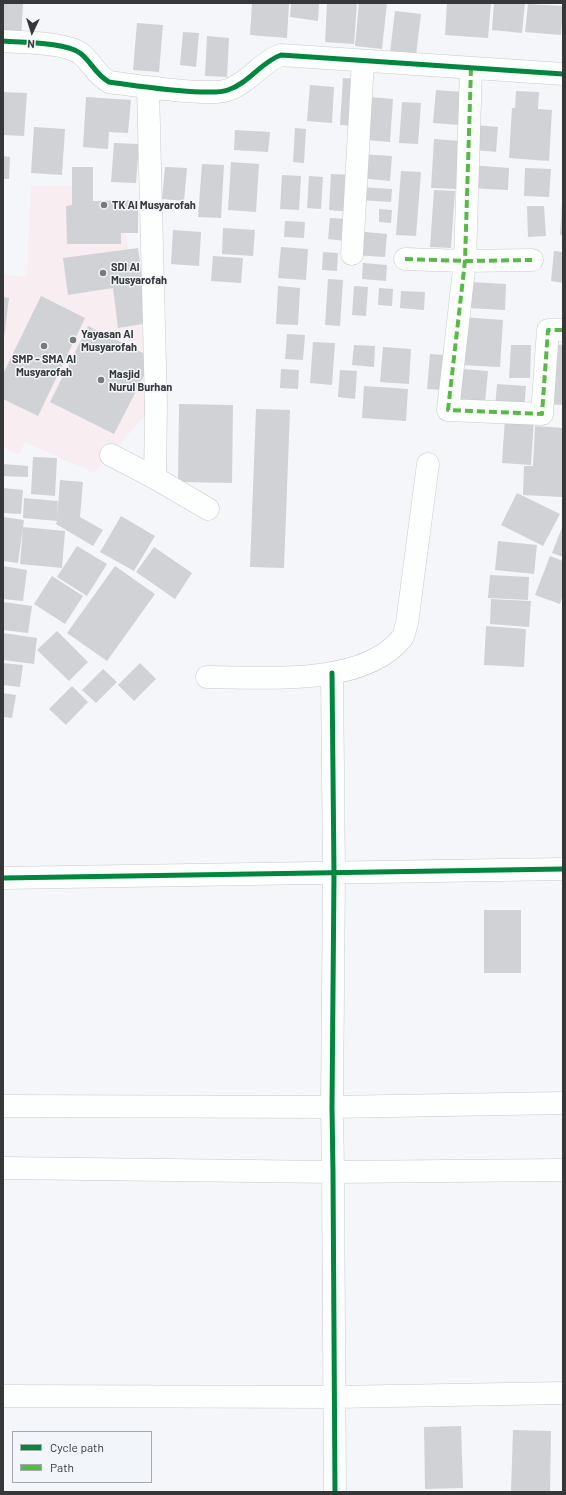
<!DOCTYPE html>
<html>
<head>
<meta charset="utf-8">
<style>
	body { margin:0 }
	#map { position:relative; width:566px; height:1495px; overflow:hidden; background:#f4f6f9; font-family:Barlow,sans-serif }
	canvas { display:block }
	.frame { position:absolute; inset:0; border:4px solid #353739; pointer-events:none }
	.legend { position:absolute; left:12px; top:1431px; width:140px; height:52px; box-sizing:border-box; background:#f2f6fb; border:1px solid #a6aaad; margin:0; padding:5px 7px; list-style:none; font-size:12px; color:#353739 }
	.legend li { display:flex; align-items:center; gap:8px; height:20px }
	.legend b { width:20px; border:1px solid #a6aaad }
	.north { position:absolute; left:12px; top:12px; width:40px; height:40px; -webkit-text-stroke:3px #f2f6fb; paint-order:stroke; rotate:184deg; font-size:11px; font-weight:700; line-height:16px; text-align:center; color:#353739 }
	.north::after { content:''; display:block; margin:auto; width:14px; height:18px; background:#353739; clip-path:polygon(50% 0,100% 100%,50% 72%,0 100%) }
</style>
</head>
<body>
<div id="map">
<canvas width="566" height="1495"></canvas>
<div class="frame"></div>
<ul class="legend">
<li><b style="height:5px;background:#00873e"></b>Cycle path</li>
<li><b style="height:5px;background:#58b947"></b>Path</li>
</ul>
<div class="north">N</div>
</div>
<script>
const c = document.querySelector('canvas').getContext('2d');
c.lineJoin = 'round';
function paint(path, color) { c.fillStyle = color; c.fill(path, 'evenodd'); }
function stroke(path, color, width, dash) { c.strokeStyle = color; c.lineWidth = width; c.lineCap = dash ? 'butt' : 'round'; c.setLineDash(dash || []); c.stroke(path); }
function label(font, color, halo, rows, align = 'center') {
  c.font = font + ' Barlow,sans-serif'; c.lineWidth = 3; c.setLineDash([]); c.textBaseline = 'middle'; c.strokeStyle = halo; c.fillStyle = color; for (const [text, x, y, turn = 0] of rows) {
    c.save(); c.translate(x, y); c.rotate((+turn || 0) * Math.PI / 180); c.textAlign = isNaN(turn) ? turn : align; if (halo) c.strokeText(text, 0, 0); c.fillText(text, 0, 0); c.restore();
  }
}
const education = new Path2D(`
	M 31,186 L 75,186 L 74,220 L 124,222 L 154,405 L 94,473 L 25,442 L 19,455 L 3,447 L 3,275 L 27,276 Z`);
const building = new Path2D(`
	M 3,3 L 23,3 L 21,38 L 3,37 Z
	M 252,3 L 289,3 L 287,38 L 250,35 Z
	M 291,3 L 319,3 L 318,21 L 290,17 Z
	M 327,3 L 357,3 L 354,44 L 325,42 Z
	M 359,3 L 387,3 L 382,49 L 355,46 Z
	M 447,3 L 491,3 L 488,38 L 445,35 Z
	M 494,3 L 525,3 L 522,33 L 492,30 Z
	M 528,4 L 563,6 L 561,35 L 525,32 Z
	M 395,11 L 421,14 L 416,55 L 390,52 Z
	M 137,23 L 163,25 L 159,72 L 133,70 Z
	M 183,32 L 199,33 L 196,67 L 180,65 Z
	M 207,36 L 229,38 L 227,77 L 205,76 Z
	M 343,78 L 359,79 L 356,126 L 340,125 Z
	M 310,85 L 334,87 L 332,123 L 307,121 Z
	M 436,90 L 463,92 L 461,125 L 433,123 Z
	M 516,91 L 539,92 L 538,109 L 552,110 L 549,161 L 509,158 L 512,108 L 515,108 Z
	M 3,92 L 27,93 L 24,136 L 3,135 Z
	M 86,97 L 131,100 L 128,133 L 109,132 L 108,149 L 83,147 Z
	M 370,97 L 393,99 L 390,142 L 367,140 Z
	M 402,102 L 421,103 L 418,144 L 399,143 Z
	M 475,125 L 498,127 L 496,152 L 474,150 Z
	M 34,127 L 65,129 L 62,175 L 31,173 Z
	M 295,128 L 306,129 L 304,163 L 293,162 Z
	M 235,130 L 270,132 L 268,152 L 234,150 Z
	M 434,139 L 460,141 L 457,189 L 431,188 Z
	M 114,143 L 139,144 L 136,183 L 111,182 Z
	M 360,154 L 392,156 L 390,181 L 359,178 Z
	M 3,156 L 10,157 L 9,179 L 3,179 Z
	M 231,162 L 259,164 L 256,212 L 228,210 Z
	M 202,164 L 224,165 L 221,218 L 198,217 Z
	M 470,165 L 509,168 L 508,190 L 468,188 Z
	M 72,167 L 93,167 L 93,201 L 138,200 L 138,233 L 121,233 L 121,244 L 67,244 L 66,206 L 72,205 Z
	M 165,167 L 187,168 L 184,201 L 162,199 Z
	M 525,168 L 551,169 L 549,197 L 524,196 Z
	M 401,171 L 421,172 L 416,236 L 396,235 Z
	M 331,174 L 353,175 L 351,212 L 329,210 Z
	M 282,175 L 301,176 L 299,210 L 280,209 Z
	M 309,176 L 323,177 L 321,209 L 307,208 Z
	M 360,187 L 392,189 L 391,202 L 359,200 Z
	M 434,190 L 455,191 L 451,248 L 430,247 Z
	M 562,203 L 563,203 L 563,235 L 560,235 Z
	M 527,206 L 544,206 L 546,236 L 528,237 Z
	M 379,209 L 392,210 L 391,223 L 379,222 Z
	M 330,218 L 347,219 L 345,241 L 328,239 Z
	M 285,221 L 305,222 L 304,238 L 284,237 Z
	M 223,228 L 255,230 L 253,256 L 222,254 Z
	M 173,230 L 201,232 L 199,266 L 171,264 Z
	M 355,231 L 387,234 L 385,257 L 354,255 Z
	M 281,247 L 308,249 L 306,280 L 278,278 Z
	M 138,248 L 149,323 L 118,328 L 113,288 L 68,295 L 63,258 Z
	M 554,251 L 563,252 L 563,283 L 551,281 Z
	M 323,252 L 338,253 L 337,271 L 322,270 Z
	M 213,256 L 243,258 L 241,283 L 211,281 Z
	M 363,263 L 387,265 L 386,281 L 362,279 Z
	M 328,279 L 343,280 L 340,326 L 325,325 Z
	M 470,282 L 506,284 L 505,310 L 468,308 Z
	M 278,286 L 300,288 L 298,325 L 276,324 Z
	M 354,286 L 368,287 L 366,316 L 352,315 Z
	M 379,288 L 393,289 L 392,306 L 378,305 Z
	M 401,291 L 425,292 L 424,310 L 400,308 Z
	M 41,296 L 85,318 L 38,416 L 3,399 L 3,374 Z
	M 3,297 L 9,298 L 4,338 L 3,338 Z
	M 463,317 L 503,320 L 500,367 L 460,365 Z
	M 88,326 L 153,358 L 114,434 L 50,402 Z
	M 287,334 L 305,335 L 303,360 L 285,359 Z
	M 313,342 L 335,343 L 332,385 L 310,383 Z
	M 552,344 L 563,345 L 563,405 L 546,404 Z
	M 354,345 L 375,346 L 374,367 L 352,365 Z
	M 511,345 L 531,345 L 530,378 L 509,378 Z
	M 383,347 L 411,349 L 409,384 L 380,382 Z
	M 430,354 L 445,355 L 442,390 L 427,389 Z
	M 281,369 L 299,370 L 298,389 L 280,388 Z
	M 462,369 L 488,371 L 485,402 L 460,400 Z
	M 340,370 L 357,371 L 355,399 L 338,397 Z
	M 497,384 L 526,386 L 524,410 L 495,408 Z
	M 364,386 L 408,389 L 406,421 L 362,418 Z
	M 179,404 L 233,405 L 232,483 L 178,482 Z
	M 256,409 L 290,410 L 284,568 L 250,567 Z
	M 505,417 L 534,419 L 531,465 L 502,463 Z
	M 535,426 L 563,428 L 563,468 L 543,467 L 563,468 L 563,497 L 523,495 L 524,466 L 533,466 Z
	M 33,457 L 57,458 L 55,496 L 31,494 Z
	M 3,464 L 28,466 L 28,477 L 3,476 Z
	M 60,480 L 83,482 L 80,517 L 103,530 L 93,546 L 56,524 L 57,521 L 23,518 L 24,498 L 58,501 L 57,519 Z
	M 3,488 L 23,490 L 21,514 L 3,513 Z
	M 517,493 L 560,514 L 543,546 L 501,525 Z
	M 121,516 L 155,536 L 134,571 L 100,552 Z
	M 3,517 L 24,520 L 18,563 L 3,561 Z
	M 563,525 L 563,557 L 552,553 Z
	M 23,527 L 65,531 L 62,568 L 20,564 Z
	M 498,541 L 537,545 L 534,574 L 495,570 Z
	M 77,546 L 107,564 L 87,596 L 57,577 Z
	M 154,547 L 192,573 L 175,599 L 136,572 Z
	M 550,556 L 563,561 L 563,595 L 560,604 L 535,595 Z
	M 3,566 L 27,570 L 23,601 L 3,599 Z
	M 115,566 L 155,594 L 107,661 L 67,633 Z
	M 490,575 L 529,577 L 528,600 L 488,598 Z
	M 52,576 L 83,596 L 65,624 L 34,604 Z
	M 491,599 L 531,601 L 529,627 L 490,624 Z
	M 3,602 L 32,606 L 28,633 L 3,630 Z
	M 486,626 L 526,629 L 524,667 L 484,665 Z
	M 57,631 L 88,662 L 69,681 L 37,650 Z
	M 3,633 L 37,638 L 34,664 L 3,660 Z
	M 3,663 L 23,665 L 20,687 L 3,685 Z
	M 140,663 L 156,679 L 134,701 L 118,685 Z
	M 103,669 L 117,682 L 96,703 L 82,690 Z
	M 72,686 L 88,702 L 66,725 L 49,709 Z
	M 3,693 L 16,695 L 12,718 L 3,717 Z
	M 484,910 L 521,910 L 521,973 L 484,973 Z
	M 461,1426 L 463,1488 L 425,1489 L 424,1427 Z
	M 513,1430 L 551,1431 L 550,1492 L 511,1492 Z`);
const minor = new Path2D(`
	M 3,41 C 23,43 64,42 80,53 C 91,61 95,74 109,82 C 139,86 170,91 201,92 C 209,92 220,93 228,90 C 249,83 261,62 281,55 L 563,74
	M 471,68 L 465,261 L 448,410 L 542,414 L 548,330 L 563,330
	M 148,88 L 156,406 L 155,478
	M 352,254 L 363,61
	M 405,259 L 465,261 L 532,260
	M 111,455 L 155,478 L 208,509
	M 332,673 L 334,874 L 332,1107 L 333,1172 L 335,1492
	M 207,677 C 263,677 363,687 402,638 C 405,634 405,628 407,623 L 428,464
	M 3,878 L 563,869
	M 3,1106 L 332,1107 L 563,1103
	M 3,1168 L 333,1172 L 563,1170
	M 3,1396 L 334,1397 L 563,1393`);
const quiet = new Path2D(`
	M 471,68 L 465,261 L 448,410 L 542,414 L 548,330 L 563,330
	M 405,259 L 465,261 L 532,260`);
const cycleway = new Path2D(`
	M 3,41 C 23,43 64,42 80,53 C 91,61 95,74 109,82 C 139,86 170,91 201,92 C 209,92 220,93 228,90 C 249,83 261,62 281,55 L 563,74
	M 332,673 L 334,874 L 332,1107 L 333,1172 L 335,1492
	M 3,878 L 563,869`);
const markers = [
	[104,205,4,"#787a7c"],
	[103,273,4,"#787a7c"],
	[73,340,4,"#787a7c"],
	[44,346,4,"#787a7c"],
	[101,380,4,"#787a7c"]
];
const poiNames = [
	["TK Al Musyarofah",112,205],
	["SDI Al",111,267],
	["Musyarofah",111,280],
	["Yayasan Al",81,334],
	["Musyarofah",81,347],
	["SMP - SMA Al",44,359,"center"],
	["Musyarofah",44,372,"center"],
	["Masjid",109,374],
	["Nurul Burhan",109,387]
];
paint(education, '#f8edf0');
paint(building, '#d1d2d5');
stroke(minor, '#c9cacc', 23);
stroke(minor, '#fdfefe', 22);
stroke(quiet, '#58b947', 4, [8, 4]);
stroke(cycleway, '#00873e', 5);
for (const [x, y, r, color] of markers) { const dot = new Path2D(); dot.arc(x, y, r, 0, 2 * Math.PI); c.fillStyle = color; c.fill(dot); stroke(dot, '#f2f6fb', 1.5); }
label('bold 11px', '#353739', '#f2f6fb', poiNames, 'left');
</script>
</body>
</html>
